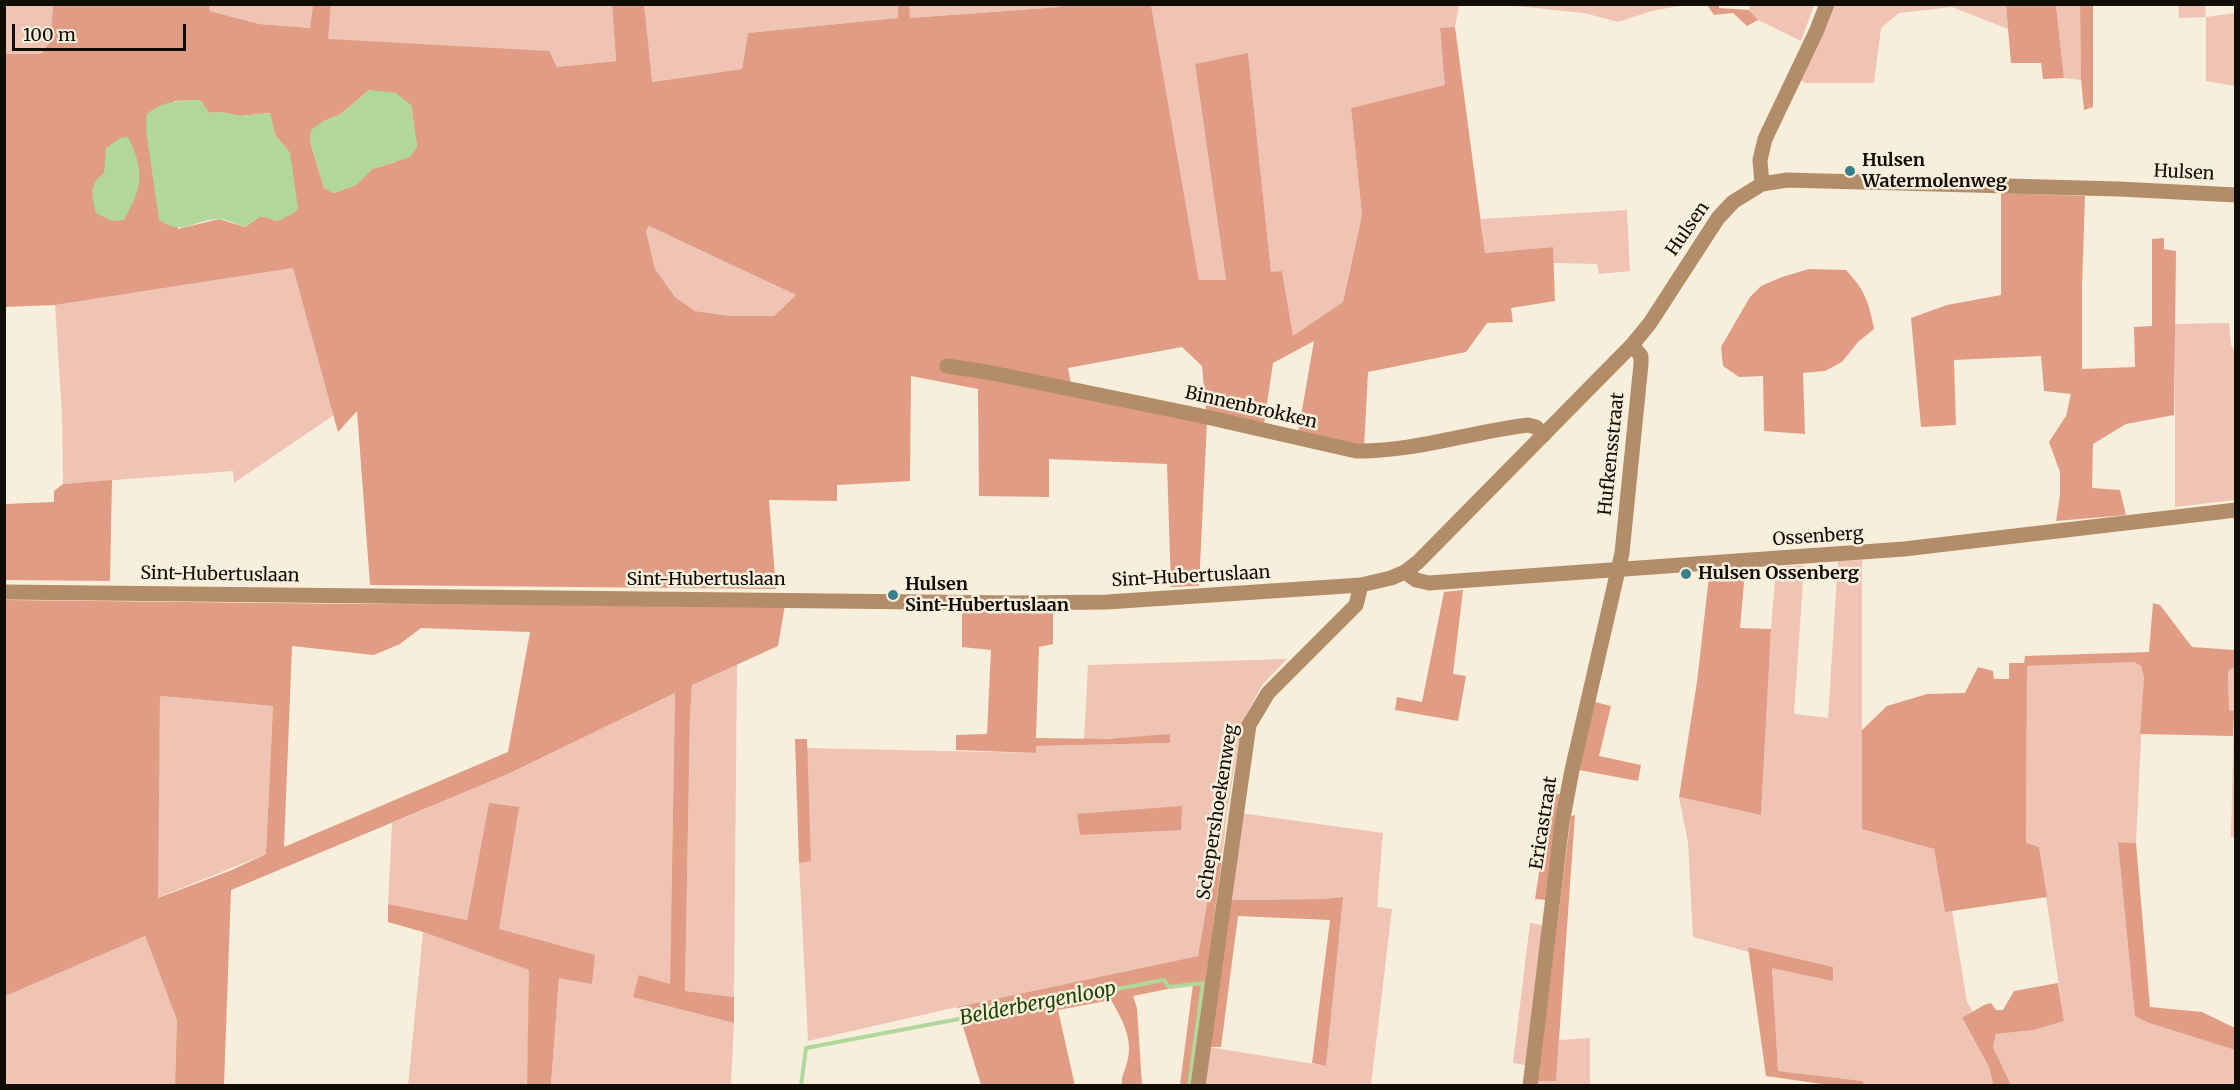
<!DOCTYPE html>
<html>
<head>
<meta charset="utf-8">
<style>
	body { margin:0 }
	#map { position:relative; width:2240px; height:1090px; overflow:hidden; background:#f7efdb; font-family:Merriweather,serif }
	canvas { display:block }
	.frame { position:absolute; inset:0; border:6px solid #100d07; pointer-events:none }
	.scale { position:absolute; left:12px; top:24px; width:174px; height:27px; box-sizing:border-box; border:3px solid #100d07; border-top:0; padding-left:8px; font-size:18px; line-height:21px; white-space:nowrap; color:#100d07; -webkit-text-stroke:4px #f7efdb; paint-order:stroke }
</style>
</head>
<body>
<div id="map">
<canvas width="2240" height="1090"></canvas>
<div class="frame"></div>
<div class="scale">100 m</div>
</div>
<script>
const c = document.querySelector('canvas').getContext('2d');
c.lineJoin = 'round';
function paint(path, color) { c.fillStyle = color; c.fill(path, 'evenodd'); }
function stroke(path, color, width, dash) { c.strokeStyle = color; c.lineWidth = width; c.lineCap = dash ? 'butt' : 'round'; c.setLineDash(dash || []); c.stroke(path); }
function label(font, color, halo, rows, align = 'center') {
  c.font = font + ' Merriweather,serif'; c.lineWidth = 5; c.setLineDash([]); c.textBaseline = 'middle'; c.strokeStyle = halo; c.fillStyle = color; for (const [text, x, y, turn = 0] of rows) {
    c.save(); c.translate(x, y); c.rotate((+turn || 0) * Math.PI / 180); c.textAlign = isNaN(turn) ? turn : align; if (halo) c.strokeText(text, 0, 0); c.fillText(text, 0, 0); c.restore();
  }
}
const green = new Path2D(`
	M 4,5 L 53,5 L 50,42 L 41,54 L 5,54 Z
	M 209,5 L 313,5 L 310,28 L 259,24 L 210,11 Z
	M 331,5 L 612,5 L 616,61 L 557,67 L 327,39 Z
	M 644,5 L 898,5 L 898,18 L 748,33 L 742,69 L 651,82 Z
	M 909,5 L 1063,5 L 1061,7 L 909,18 Z
	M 1151,5 L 1459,5 L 1455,27 L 1440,29 L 1446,85 L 1351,108 L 1362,215 L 1343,302 L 1293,337 L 1282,271 L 1271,273 L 1248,54 L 1195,64 L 1226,280 L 1199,280 Z
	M 1507,5 L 1684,5 L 1652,11 L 1618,22 L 1584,13 Z
	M 1750,5 L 1814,5 L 1801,41 L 1758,20 L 1749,10 Z
	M 1830,5 L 2006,5 L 2008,29 L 1952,7 L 1899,13 L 1881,28 L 1874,83 L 1806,83 L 1798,79 Z
	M 2056,5 L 2080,5 L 2081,80 L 2064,78 Z
	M 2178,5 L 2205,5 L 2206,17 L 2235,13 L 2235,86 L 2206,81 L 2206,17 L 2179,18 Z
	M 1627,210 L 1630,271 L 1599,274 L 1597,264 L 1553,263 L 1552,247 L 1485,253 L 1481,219 Z
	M 649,226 L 796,295 L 774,316 L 730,316 L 695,311 L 675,297 L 655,269 L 646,231 Z
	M 293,268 L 334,415 L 234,483 L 233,471 L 63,484 L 62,414 L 55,305 Z
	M 2229,323 L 2231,345 L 2236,355 L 2235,500 L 2175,507 L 2175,324 Z
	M 1862,560 L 1862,829 L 1934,849 L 1945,911 L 1952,910 L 1967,1002 L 1973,1012 L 1962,1019 L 1989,1067 L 1993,1084 L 1863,1085 L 1863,1081 L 1778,1071 L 1772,967 L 1833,981 L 1833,967 L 1748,947 L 1749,952 L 1693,937 L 1688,843 L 1679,797 L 1761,815 L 1771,629 L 1776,567 L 1804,565 L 1794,714 L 1828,718 L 1838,561 Z
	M 1287,659 L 1262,685 L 1246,715 L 1240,734 L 1227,813 L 1222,858 L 1215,857 L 1198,956 L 957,1007 L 808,1041 L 799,863 L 811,860 L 806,748 L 1035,753 L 1036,746 L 1170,743 L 1170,735 L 1084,740 L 1088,665 Z
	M 2134,662 L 2141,666 L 2144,678 L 2136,843 L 2118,842 L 2149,1023 L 2235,1050 L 2235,1085 L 2011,1085 L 1993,1047 L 1996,1034 L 2034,1030 L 2064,1021 L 2039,847 L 2026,844 L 2027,666 Z
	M 737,663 L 734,997 L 685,991 L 690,717 L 692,685 Z
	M 2235,667 L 2235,837 L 2231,837 L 2234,711 L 2229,710 L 2228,670 Z
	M 675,693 L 670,984 L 633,996 L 734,1023 L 731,1085 L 551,1085 L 559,978 L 499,929 L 489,803 L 467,920 L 388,904 L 392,823 L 508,774 Z
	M 160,696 L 273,706 L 266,854 L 157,898 Z
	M 1240,813 L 1383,833 L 1377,907 L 1392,909 L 1371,1085 L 1204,1086 L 1209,1047 L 1326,1066 L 1342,897 L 1324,899 L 1228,900 Z
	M 1530,923 L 1543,925 L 1525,1065 L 1513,1063 Z
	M 423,932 L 530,970 L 527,1085 L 408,1086 Z
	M 145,936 L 177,1020 L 175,1085 L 5,1085 L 4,996 Z
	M 1590,1038 L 1590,1085 L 1536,1086 L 1537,1081 L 1556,1080 L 1559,1040 Z`);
const forest = new Path2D(`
	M 331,4 L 328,39 L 549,51 L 557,67 L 616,61 L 612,5 L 644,4 L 652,82 L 742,69 L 748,33 L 898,18 L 898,5 L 909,5 L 910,18 L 1060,7 L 1063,5 L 1151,5 L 1199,280 L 1226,280 L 1195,64 L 1248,53 L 1271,272 L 1282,271 L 1293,336 L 1343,302 L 1362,215 L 1351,108 L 1445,85 L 1440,28 L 1455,27 L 1485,253 L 1553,247 L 1555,301 L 1511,308 L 1513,322 L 1487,323 L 1466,352 L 1368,372 L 1364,448 L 1298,433 L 1314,341 L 1273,363 L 1264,424 L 1206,410 L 1202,366 L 1182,347 L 1068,368 L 1071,384 L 1207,422 L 1199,586 L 1171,587 L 1167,464 L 1049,459 L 1049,497 L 979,496 L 978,389 L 911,376 L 910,481 L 837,485 L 837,501 L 769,500 L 776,589 L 370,585 L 357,411 L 338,432 L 293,268 L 55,305 L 5,307 L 4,54 L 41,54 L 50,42 L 53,5 L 209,5 L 210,11 L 259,24 L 310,28 L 313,5 ZM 369,90 L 411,105 L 417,147 L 395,162 L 372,169 L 356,185 L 334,193 L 324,188 L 310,141 L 322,122 L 341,114 ZM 200,100 L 209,113 L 220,112 L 240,116 L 270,113 L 275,135 L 290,153 L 278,221 L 261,216 L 245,227 L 219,219 L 178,229 L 174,101 ZM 649,226 L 796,295 L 774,316 L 730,316 L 695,311 L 675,297 L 655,269 L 646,231 Z
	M 1707,5 L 1719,5 L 1719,8 L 1749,10 L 1758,20 L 1747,26 L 1733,13 L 1714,15 Z
	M 2006,5 L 2056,5 L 2064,78 L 2043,79 L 2041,63 L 2011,63 Z
	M 2080,5 L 2093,5 L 2093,107 L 2084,110 L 2081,80 Z
	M 2001,193 L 2085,196 L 2082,288 L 2082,369 L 2135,367 L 2134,327 L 2152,326 L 2152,239 L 2164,238 L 2164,249 L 2176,251 L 2174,415 L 2126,424 L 2093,444 L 2092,488 L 2120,490 L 2126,515 L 2056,521 L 2060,495 L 2060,472 L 2049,442 L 2066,416 L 2071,394 L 2044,391 L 2041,356 L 1954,360 L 1956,425 L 1921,427 L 1911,318 L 1947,305 L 2001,295 Z
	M 1809,269 L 1846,270 C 1865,290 1869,303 1874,329 L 1858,342 L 1842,362 L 1825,371 L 1803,373 L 1805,434 L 1764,431 L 1763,376 L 1739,377 L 1723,366 L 1721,347 L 1750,297 L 1761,286 L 1782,277 Z
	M 112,480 L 110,581 L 5,580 L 5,504 L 54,502 L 54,491 L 63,484 Z
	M 1745,571 L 1740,628 L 1771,629 L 1761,815 L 1679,797 L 1697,682 L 1709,576 Z
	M 1463,590 L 1453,674 L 1466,676 L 1458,721 L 1395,710 L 1397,697 L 1422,702 L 1444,592 Z
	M 5,600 L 360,604 L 785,605 L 778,646 L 692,685 L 690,717 L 685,991 L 734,997 L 734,1023 L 633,997 L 639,975 L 670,984 L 675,693 L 508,774 L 231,890 L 224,1085 L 175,1085 L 177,1020 L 145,936 L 5,996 ZM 421,628 L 530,632 L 508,752 L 284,847 L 292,646 L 374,655 L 400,644 ZM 160,696 L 273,706 L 266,854 L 232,870 L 158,898 Z
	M 2153,603 L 2160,605 L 2192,647 L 2235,650 L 2235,667 L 2228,671 L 2229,710 L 2234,711 L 2233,736 L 2140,734 L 2144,678 L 2141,666 L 2134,662 L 2027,666 L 2026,843 L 2039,847 L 2047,897 L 1945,912 L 1934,849 L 1862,829 L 1862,730 L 1887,706 L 1927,694 L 1965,693 L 1978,667 L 1993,671 L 1994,679 L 2009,679 L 2009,663 L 2024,663 L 2025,656 L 2149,652 Z
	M 962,610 L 1053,610 L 1053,644 L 1039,647 L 1036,738 L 1106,739 L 1170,734 L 1170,743 L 1036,746 L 1036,753 L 956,750 L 956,735 L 987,734 L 991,650 L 962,647 Z
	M 1595,702 L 1611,706 L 1599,756 L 1641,765 L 1638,781 L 1579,770 Z
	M 795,739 L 807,739 L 811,861 L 799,863 Z
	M 1551,794 L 1560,794 L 1546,900 L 1535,899 Z
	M 489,803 L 519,807 L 499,929 L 595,955 L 592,984 L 559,978 L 551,1085 L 527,1085 L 529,970 L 423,932 L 388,922 L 388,904 L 467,920 Z
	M 1182,806 L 1181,830 L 1080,835 L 1077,814 Z
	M 1575,815 L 1556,1081 L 1537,1081 L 1571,816 Z
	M 2118,842 L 2136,843 L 2150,1007 L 2202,1012 L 2235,1028 L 2235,1050 L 2149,1023 L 2135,1016 Z
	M 1215,857 L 1222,858 L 1192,1085 L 1180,1085 L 1193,984 L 1133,996 L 1137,1008 L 1142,1085 L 1122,1085 C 1121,1076 1125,1071 1127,1063 C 1134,1040 1122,1019 1111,1000 L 1058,1010 L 1075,1086 L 981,1085 L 957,1007 L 1198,956 Z
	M 1343,897 L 1326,1066 L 1312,1063 L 1330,920 L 1238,916 L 1221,1047 L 1209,1047 L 1228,900 L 1324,899 Z
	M 1748,947 L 1833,967 L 1833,981 L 1772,968 L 1778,1071 L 1863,1081 L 1863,1085 L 1829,1085 L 1766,1076 Z
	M 2058,983 L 2064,1021 L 2034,1030 L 1996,1034 L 1993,1047 L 2011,1085 L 1912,1085 L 1913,1084 L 1993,1084 L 1989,1067 L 1962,1018 L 1984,1005 L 1991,1003 L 1996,1010 L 2003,1010 L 2014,991 Z`);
const water = new Path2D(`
	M 369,90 L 396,93 L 411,105 L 417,147 L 410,157 L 372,169 L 356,185 L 334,193 L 324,188 L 310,141 L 311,130 L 322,122 L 341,114 Z
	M 200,100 L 209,113 L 220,112 L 240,116 L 270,113 L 275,135 L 290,153 L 298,208 L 294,213 L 278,221 L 261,216 L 245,227 C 237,224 226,219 218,219 C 193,220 183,237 159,220 L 146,130 L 147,114 C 164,100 179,101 200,100 Z
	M 128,137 C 145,172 143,186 124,220 L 112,221 L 96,213 C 92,196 88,185 104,173 L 106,148 L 120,138 Z`);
const stream = new Path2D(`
	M 801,1086 L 806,1048 L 1164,980 L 1169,987 L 1203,983 L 1189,1086`);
const minor = new Path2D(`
	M 1762,184 L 1760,160 L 1765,139 L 1816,32 L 1827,4
	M 947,366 L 987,372 L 1202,416 L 1356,451 C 1414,452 1470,432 1528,425 L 1536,427 L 1544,435
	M 1405,572 L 1416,580 L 1429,583 L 1904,549 L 2236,510
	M 4,592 L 1015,603 L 1107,602 L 1361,585 L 1391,578 L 1405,572 L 1418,562 L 1632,345 L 1650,323 L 1718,218 L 1733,202 L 1762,184 L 1787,180 L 2119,189 L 2236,195
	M 1198,1086 L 1249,725 L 1268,693 L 1356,605 L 1361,585
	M 1530,1086 L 1562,823 L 1572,770 L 1622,553 L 1641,364 L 1641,356 L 1632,345`);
const markers = [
	[1850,171,6,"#387f88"],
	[1686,574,6,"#387f88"],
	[893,595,6,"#387f88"]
];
const poiNames = [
	["Hulsen",1862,161],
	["Watermolenweg",1862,182],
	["Hulsen Ossenberg",1698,574],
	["Hulsen",905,585],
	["Sint-Hubertuslaan",905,606]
];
const streetNames = [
	["Hulsen",2184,173,3],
	["Hulsen",1688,229,-55],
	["Binnenbrokken",1251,408,13],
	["Hufkensstraat",1612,454,-84],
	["Ossenberg",1818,537,-4],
	["Sint-Hubertuslaan",220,575,1],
	["Sint-Hubertuslaan",1191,577,-3],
	["Sint-Hubertuslaan",706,580],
	["Schepershoekenweg",1218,812,-81],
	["Ericastraat",1544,823,-81]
];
const waterNames = [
	["Belderbergenloop",1038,1004,-11]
];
paint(green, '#efc4b4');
paint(forest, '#e09c84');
paint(water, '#b1d79d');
stroke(stream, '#b1d79d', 4);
stroke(minor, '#b38d6a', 15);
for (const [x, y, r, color] of markers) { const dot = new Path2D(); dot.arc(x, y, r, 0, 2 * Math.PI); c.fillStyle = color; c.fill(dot); stroke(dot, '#f7efdb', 2); }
label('bold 18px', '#100d07', '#f7efdb', poiNames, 'left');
label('18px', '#100d07', '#f7efdb', streetNames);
label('italic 20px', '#204204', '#f7efdb', waterNames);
</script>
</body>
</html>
